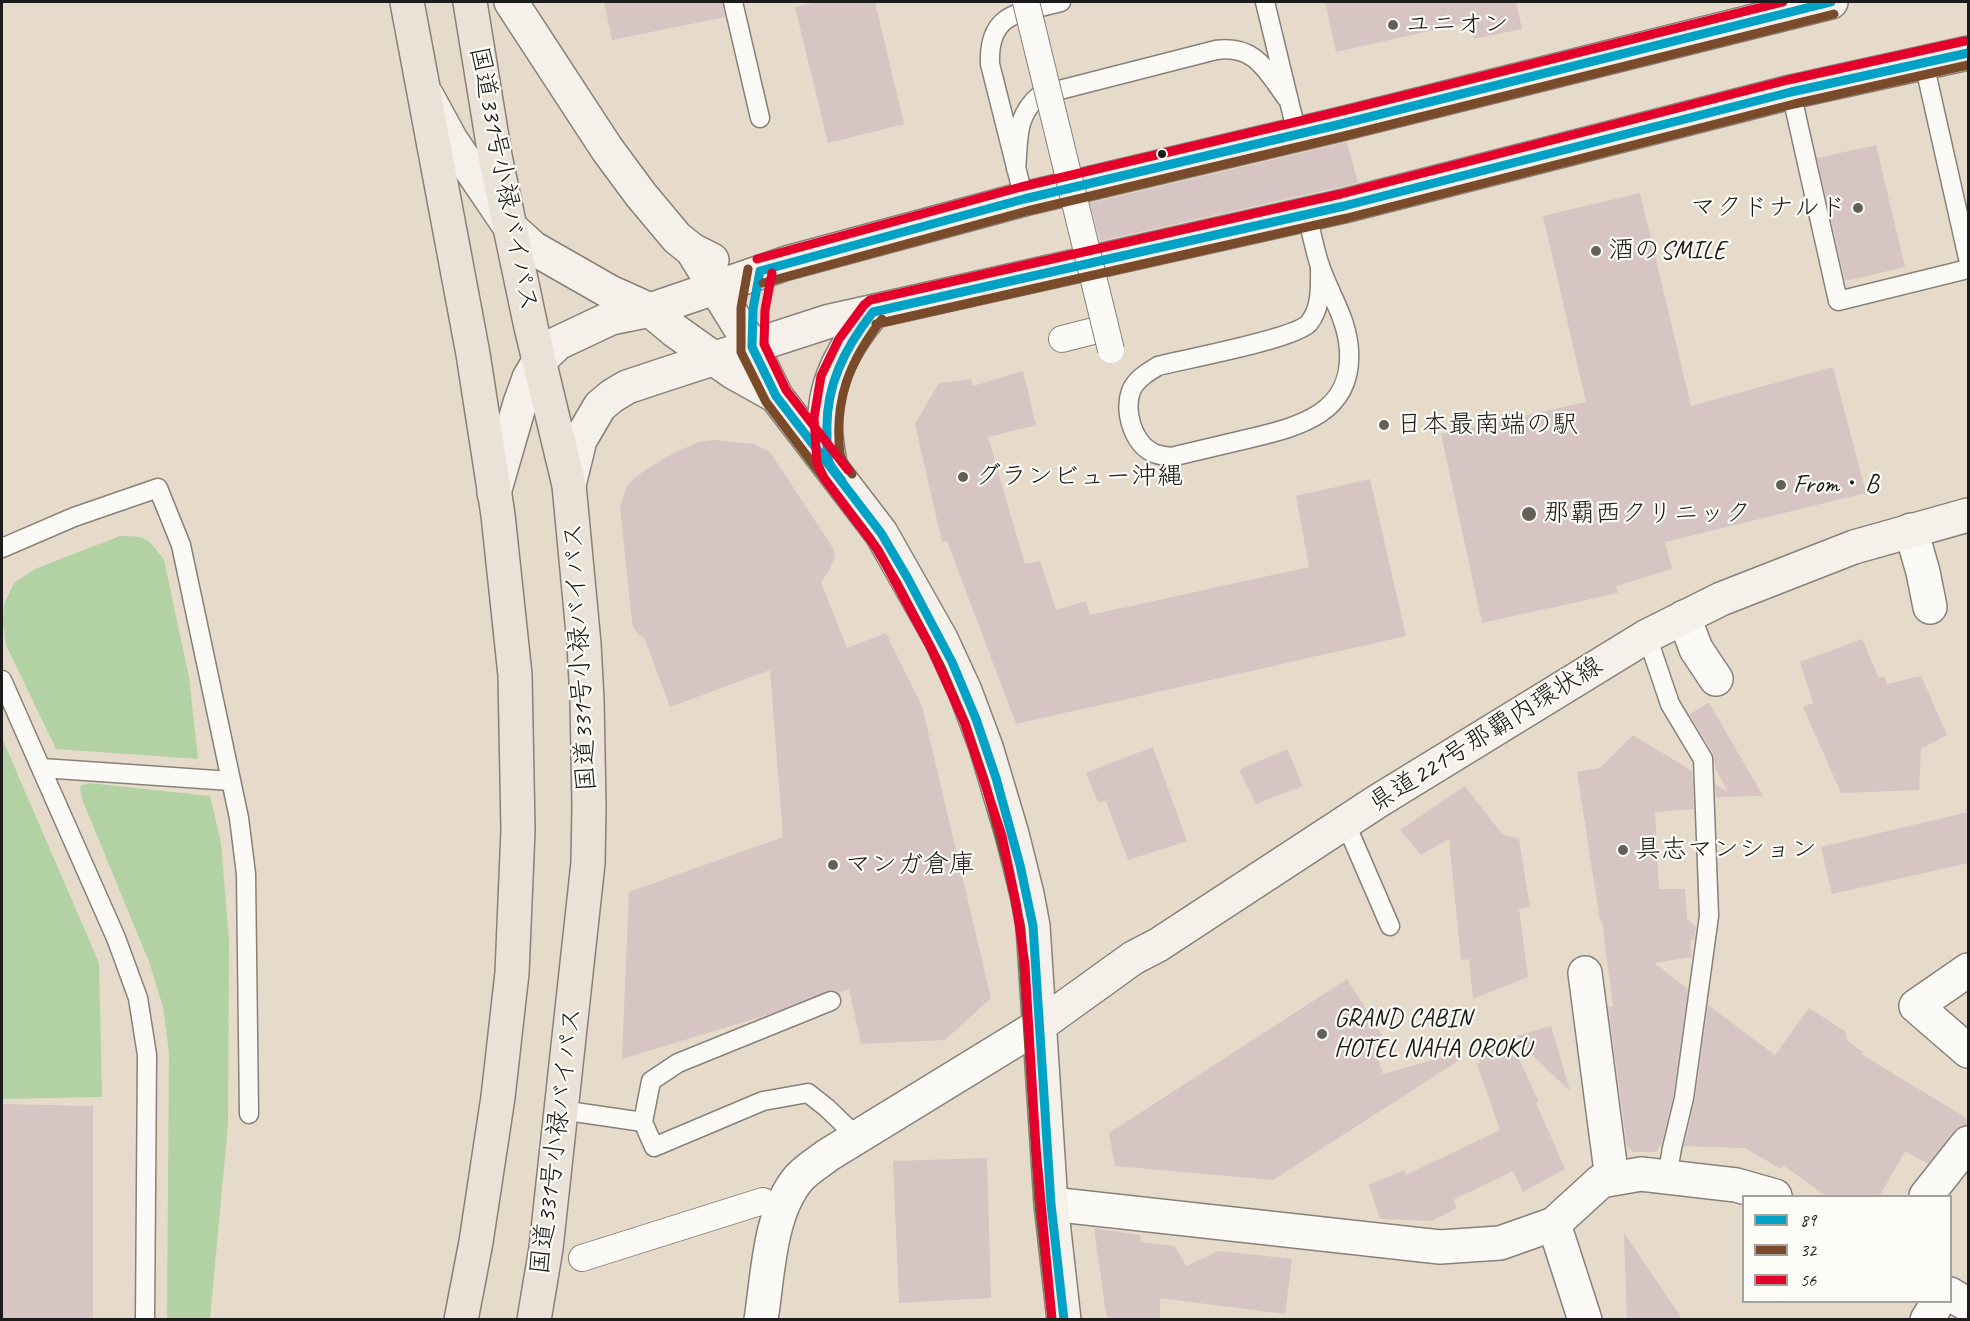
<!DOCTYPE html>
<html>
<head>
<meta charset="utf-8">
<style>
	body { margin:0 }
	#map { position:relative; width:1970px; height:1321px; overflow:hidden; background:#e6dbca; font-family:Caveat,sans-serif }
	canvas { display:block }
	.frame { position:absolute; inset:0; border:3px solid #1c1c1c; pointer-events:none }
	.legend { position:absolute; left:1742px; top:1195px; width:210px; height:108px; box-sizing:border-box; background:#fdfcf7; border:2px solid #a3a29f; margin:0; padding:8px 10px; list-style:none; font-size:18px; color:#1c1c1c }
	.legend li { display:flex; align-items:center; gap:12px; height:30px }
	.legend b { width:30px; border:2px solid #a3a29f }
</style>
</head>
<body>
<div id="map">
<canvas width="1970" height="1321"></canvas>
<div class="frame"></div>
<ul class="legend">
<li><b style="height:8px;background:#01a2c5"></b>89</li>
<li><b style="height:8px;background:#7a4b2a"></b>32</li>
<li><b style="height:8px;background:#e4002b"></b>56</li>
</ul>
</div>
<script>
const c = document.querySelector('canvas').getContext('2d');
c.lineJoin = 'round';
function paint(path, color) { c.fillStyle = color; c.fill(path, 'evenodd'); }
function stroke(path, color, width, dash) { c.strokeStyle = color; c.lineWidth = width; c.lineCap = dash ? 'butt' : 'round'; c.setLineDash(dash || []); c.stroke(path); }
function label(font, color, halo, rows, align = 'center') {
  c.font = font + ' Caveat,"Klee One",sans-serif'; c.lineWidth = 4.5; c.setLineDash([]); c.textBaseline = 'middle'; c.strokeStyle = halo; c.fillStyle = color; for (const [text, x, y, turn = 0] of rows) {
    c.save(); c.translate(x, y); c.rotate((+turn || 0) * Math.PI / 180); c.textAlign = isNaN(turn) ? turn : align; if (halo) c.strokeText(text, 0, 0); c.fillText(text, 0, 0); c.restore();
  }
}
const green = new Path2D(`
	M 120,536 C 147,536 148,538 164,560 L 189,677 L 198,759 L 56,749 L 6,645 L 3,622 L 4,604 L 14,583 L 35,569 Z
	M 2,738 L 99,963 L 102,1097 L 2,1099 Z
	M 89,783 L 210,796 L 221,843 L 229,941 L 228,1124 L 210,1319 L 167,1319 L 169,1053 L 163,1007 L 149,962 L 82,799 L 80,786 Z`);
const building = new Path2D(`
	M 604,2 L 722,2 L 725,17 L 612,40 Z
	M 817,2 L 875,2 L 904,124 L 828,143 L 795,7 Z
	M 1325,2 L 1516,2 L 1522,29 L 1474,39 L 1470,22 L 1336,52 Z
	M 1347,142 L 1358,183 L 1100,241 L 1090,203 Z
	M 1876,145 L 1905,267 L 1845,281 L 1817,158 Z
	M 1640,193 L 1691,406 L 1833,367 L 1866,493 L 1665,542 L 1672,569 L 1616,586 L 1618,593 L 1482,623 L 1441,434 L 1586,402 L 1543,216 Z
	M 1023,371 L 1036,425 L 988,437 L 1025,564 L 1040,561 L 1056,610 L 1086,601 L 1090,615 L 1309,567 L 1296,496 L 1370,479 L 1406,636 L 1016,724 L 947,541 L 942,542 L 915,424 L 939,383 L 971,379 L 973,386 Z
	M 715,440 L 754,444 L 770,452 L 833,548 L 835,556 L 830,569 L 821,582 L 847,648 L 886,633 L 922,706 L 991,998 L 945,1040 L 861,1044 L 849,989 L 838,993 L 832,990 L 770,1014 L 622,1059 L 629,892 L 783,837 L 770,670 L 670,707 L 644,637 L 639,635 L 633,627 L 631,612 L 620,507 L 626,488 L 635,477 L 666,457 L 698,442 Z
	M 1862,639 L 1879,678 L 1884,676 L 1887,684 L 1921,676 L 1947,735 L 1921,749 L 1919,790 L 1841,793 L 1803,707 L 1813,703 L 1800,662 Z
	M 1709,703 L 1763,796 L 1716,797 L 1715,784 L 1728,792 L 1715,768 L 1713,753 L 1689,714 Z
	M 1633,735 L 1692,771 L 1694,809 L 1655,812 L 1659,889 L 1685,889 L 1687,919 L 1696,927 L 1694,940 L 1690,940 L 1692,957 L 1654,963 L 1688,989 L 1673,1096 L 1661,1146 L 1659,1146 L 1657,1152 L 1633,1152 L 1627,1146 L 1608,1007 L 1613,1006 L 1602,921 L 1600,921 L 1577,772 L 1600,768 Z
	M 1153,747 L 1187,841 L 1128,860 L 1106,801 L 1098,802 L 1086,773 Z
	M 1287,749 L 1303,786 L 1256,804 L 1239,770 Z
	M 1465,786 L 1502,834 L 1519,839 L 1530,907 L 1519,909 L 1528,977 L 1473,999 L 1469,959 L 1461,960 L 1449,839 L 1421,855 L 1400,830 Z
	M 1968,812 L 1968,863 L 1832,894 L 1821,847 Z
	M 1347,979 L 1382,1035 L 1371,1039 L 1383,1074 L 1454,1054 L 1458,1061 L 1273,1180 L 1115,1166 L 1109,1133 Z
	M 1708,1005 L 1775,1055 L 1809,1008 L 1846,1032 L 1847,1040 L 1863,1052 L 1861,1054 L 1968,1119 L 1968,1125 L 1961,1126 L 1954,1131 L 1928,1164 L 1905,1151 L 1879,1197 L 1827,1197 L 1783,1165 L 1781,1169 L 1745,1148 L 1684,1146 L 1695,1100 Z
	M 1551,1026 L 1570,1091 L 1513,1037 Z
	M 1509,1038 L 1539,1102 L 1536,1103 L 1565,1169 L 1523,1192 L 1513,1171 L 1453,1200 L 1457,1208 L 1432,1221 L 1380,1219 L 1369,1185 L 1404,1170 L 1406,1175 L 1500,1130 L 1477,1064 L 1480,1063 L 1478,1047 Z
	M 2,1104 L 93,1106 L 93,1320 L 2,1320 Z
	M 987,1158 L 991,1298 L 899,1303 L 893,1161 Z
	M 1094,1228 L 1140,1235 L 1141,1242 L 1175,1246 L 1186,1266 L 1219,1251 L 1292,1259 L 1285,1314 L 1160,1298 L 1160,1320 L 1107,1320 Z
	M 1624,1233 L 1683,1320 L 1627,1320 Z`);
const service = new Path2D(`
	M 733,2 L 760,118
	M 1265,2 L 1297,134
	M 1924,63 L 1968,258
	M 1791,92 L 1838,301 L 1968,269
	M 1016,169 C 1019,138 1015,116 1040,95 L 1216,50 C 1256,44 1267,72 1288,100
	M 1024,199 L 990,64 C 988,12 1019,13 1061,2
	M 1307,214 C 1311,231 1314,247 1319,263 C 1328,292 1347,317 1349,350 C 1353,415 1297,427 1247,439 C 1222,445 1196,451 1171,457 C 1165,456 1158,455 1153,453 C 1132,442 1124,411 1131,391 C 1136,379 1148,372 1158,366 C 1185,359 1295,339 1309,323 C 1322,307 1320,285 1320,265
	M 2,548 L 74,517 L 158,488 L 181,545 L 239,818 L 246,874 L 249,1114
	M 1647,636 L 1670,704 L 1703,759 L 1709,916 L 1684,1098 L 1672,1148 L 1667,1177
	M 2,680 L 116,938 L 138,998 L 147,1055 L 145,1320
	M 42,768 L 231,781
	M 1345,822 L 1390,926
	M 831,1001 L 678,1063 L 651,1081 L 643,1122 L 654,1147 L 763,1101 L 808,1093 L 827,1108 L 857,1137
	M 561,1110 L 643,1122`);
const pedestrian = new Path2D(`
	M 1062,339 L 1105,328
	M 582,1258 L 763,1201`);
const minor = new Path2D(`
	M 1911,530 L 1923,572 L 1930,607
	M 1684,617 L 1696,649 L 1716,679
	M 1968,970 L 1916,1006 L 1968,1051
	M 1585,973 L 1612,1179
	M 1926,1196 L 1968,1143
	M 1051,1204 L 1440,1247 L 1500,1243 L 1554,1224 L 1601,1181 L 1641,1174 L 1736,1185 L 1775,1196
	M 1554,1224 L 1585,1320
	M 1950,1294 L 1968,1305
	M 1927,1320 L 1938,1302`);
const tertiary = new Path2D(`
	M 761,1320 C 768,1275 769,1213 799,1178 C 807,1169 819,1162 828,1155 L 1040,1025`);
const secondary = new Path2D(`
	M 511,2 L 607,149 L 641,195 L 677,238 L 692,250 L 712,260
	M 427,96 L 451,140 L 510,227 L 533,248 L 610,292 L 650,310 L 674,330 L 733,372 L 776,396
	M 692,250 L 752,347 L 776,396 L 881,533 L 941,639 L 965,691 L 986,747 L 1012,834 L 1027,894 L 1033,926 L 1051,1204 L 1064,1320
	M 830,464 C 828,450 825,436 825,422 C 824,380 847,343 873,312
	M 569,485 L 580,440 L 600,406 L 612,396 L 627,387 L 666,374 L 830,321 L 1344,206 L 1791,92 L 1968,53
	M 494,493 L 520,403 L 529,378 L 539,361 L 558,343 L 611,318 L 650,310 L 787,263 L 1024,199 L 1341,124 L 1831,2
	M 1040,1025 L 1133,958 L 1158,945 L 1378,801 L 1647,636 L 1721,599 L 1854,547 L 1968,515`);
const trunk = new Path2D(`
	M 407,2 L 473,354 L 498,515 L 515,675 L 518,830 L 512,973 L 498,1097 L 476,1242 L 461,1320
	M 470,2 L 495,156 L 531,327 L 569,485 L 584,644 L 587,699 L 589,806 L 588,863 L 546,1248 L 534,1320`);
const pedestrianBridge = new Path2D(`
	M 1026,2 L 1111,350`);
const bus1 = new Path2D(`
	M 760,271 L 753,309 L 752,347 L 776,396 L 881,533 L 907,577 L 952,662 L 976,719 L 996,778 L 1020,865 L 1033,926 L 1051,1204 L 1064,1320
	M 760,271 L 1024,199 L 1341,124 L 1831,2
	M 873,312 L 1344,206 L 1791,92 L 1968,53
	M 842,481 C 838,475 832,469 829,462 C 826,453 827,443 827,434 C 825,387 844,349 873,312`);
const bus2 = new Path2D(`
	M 748,269 L 741,308 L 741,352 L 766,402 L 871,540 L 897,583 L 941,667 L 965,723 L 985,782 L 1008,868 L 1021,928 L 1039,1205 L 1052,1320
	M 763,283 L 1027,211 L 1344,136 L 1834,14
	M 876,324 L 1347,218 L 1794,104 L 1968,65
	M 852,474 L 842,460 L 840,454 C 834,400 849,362 882,319`);
const bus3 = new Path2D(`
	M 757,259 L 1021,187 L 1338,112 L 1783,2
	M 772,273 L 765,310 L 764,344 L 786,390 L 848,470
	M 1052,1320 L 1036,1148 L 1025,965 L 1016,903 L 1002,836 L 965,724 L 931,648 L 878,550 L 824,478 L 817,463 L 814,418 L 821,376 L 839,339 L 864,305 L 870,300 L 1341,194 L 1788,80 L 1965,41`);
const markers = [
	[1393,25,6,"#635f59"],
	[1162,154,5,"#1c1c1c"],
	[1858,208,6,"#635f59"],
	[1596,251,6,"#635f59"],
	[1384,425,6,"#635f59"],
	[963,477,6,"#635f59"],
	[1781,485,6,"#635f59"],
	[1529,514,8,"#635f59"],
	[1623,850,6,"#635f59"],
	[833,865,6,"#635f59"],
	[1322,1034,6,"#635f59"]
];
const poiNames = [
	["ユニオン",1405,25],
	["マクドナルド",1846,208,"right"],
	["酒のSMILE",1608,251],
	["日本最南端の駅",1396,425],
	["グランビュー沖縄",975,477],
	["From・B",1793,485],
	["那覇西クリニック",1543,514],
	["具志マンション",1635,850],
	["マンガ倉庫",845,865],
	["GRAND CABIN",1334,1019],
	["HOTEL NAHA OROKU",1334,1049]
];
const streetNames = [
	["国道331号小禄バイパス",503,179,79],
	["国道331号小禄バイパス",581,657,-93],
	["県道221号那覇内環状線",1486,735,-32],
	["国道331号小禄バイパス",557,1141,-83]
];
paint(green, '#b3d2a3');
paint(building, '#d6c5c3');
stroke(service, '#878179', 21);
stroke(pedestrian, '#878179', 28);
stroke(minor, '#878179', 36);
stroke(tertiary, '#878179', 36);
stroke(secondary, '#878179', 36);
stroke(trunk, '#878179', 36);
stroke(service, '#fbfaf7', 18);
stroke(pedestrian, '#fbfaf7', 26);
stroke(minor, '#fbfaf7', 33);
stroke(tertiary, '#fbfaf7', 33);
stroke(secondary, '#f5f0e9', 33);
stroke(trunk, '#ebe2d7', 33);
stroke(pedestrianBridge, '#878179', 28, []);
stroke(pedestrianBridge, '#fbfaf7', 26);
stroke(bus1, '#01a2c5', 9);
stroke(bus2, '#7a4b2a', 9);
stroke(bus3, '#e4002b', 9);
for (const [x, y, r, color] of markers) { const dot = new Path2D(); dot.arc(x, y, r, 0, 2 * Math.PI); c.fillStyle = color; c.fill(dot); stroke(dot, '#fdfcf7', 2); }
label('26px', '#1c1c1c', '#fdfcf7', poiNames, 'left');
label('26px', '#1c1c1c', '#fdfcf7', streetNames);
</script>
</body>
</html>
